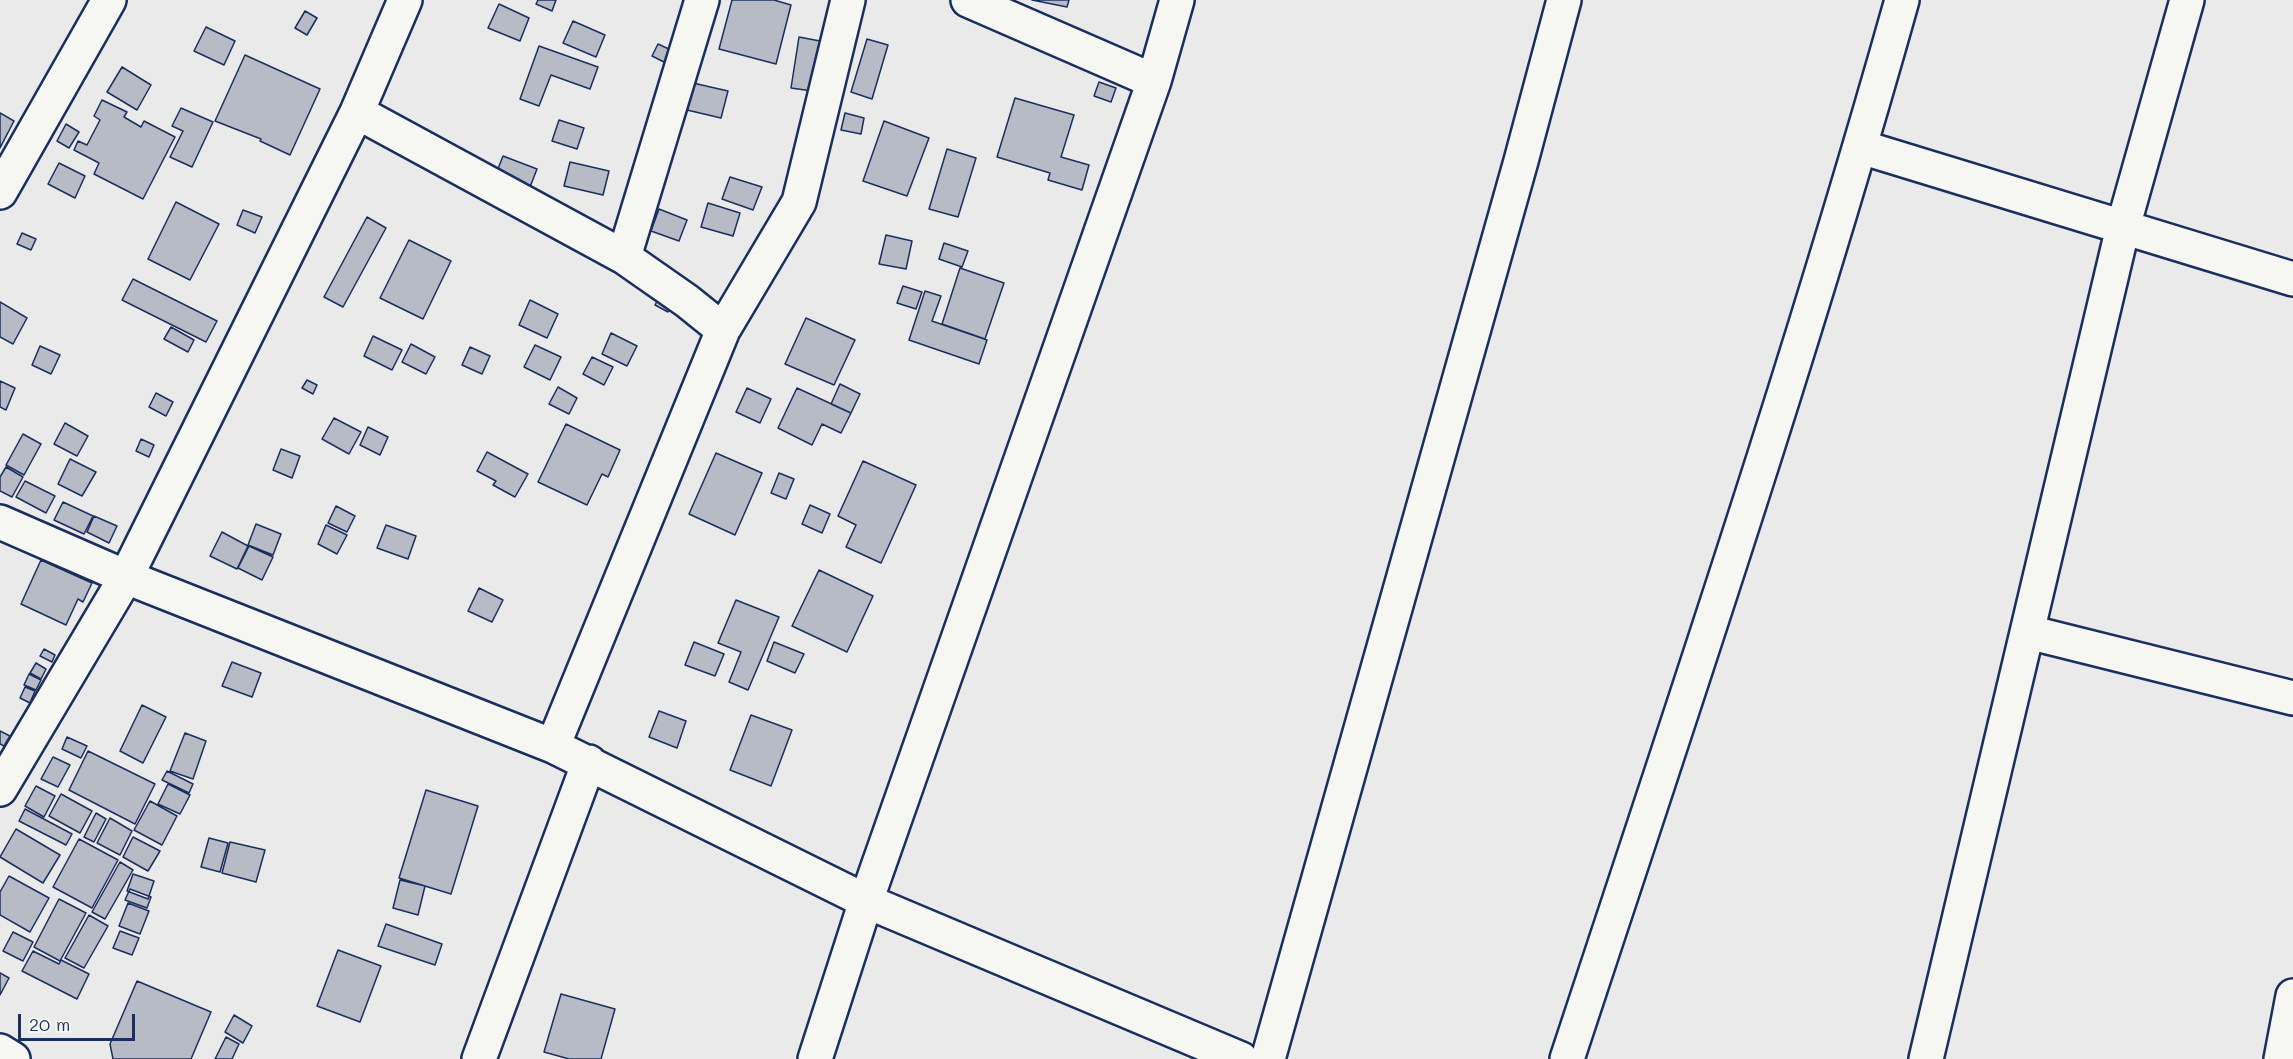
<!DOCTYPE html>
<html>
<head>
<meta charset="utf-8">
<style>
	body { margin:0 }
	#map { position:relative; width:2293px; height:1059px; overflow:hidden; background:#e9eae9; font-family:Mali,sans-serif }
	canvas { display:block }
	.scale { position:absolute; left:18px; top:1014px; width:117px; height:27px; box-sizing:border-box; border:3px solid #1b2f5e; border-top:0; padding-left:8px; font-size:18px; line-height:21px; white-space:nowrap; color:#1b2f5e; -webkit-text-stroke:4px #f6f6f2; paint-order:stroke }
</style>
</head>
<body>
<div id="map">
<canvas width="2293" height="1059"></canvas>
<div class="scale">20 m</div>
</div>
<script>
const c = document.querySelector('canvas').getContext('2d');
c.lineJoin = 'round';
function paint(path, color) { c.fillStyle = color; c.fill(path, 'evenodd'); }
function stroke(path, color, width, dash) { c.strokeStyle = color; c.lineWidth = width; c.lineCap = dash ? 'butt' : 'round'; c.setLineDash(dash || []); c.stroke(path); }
const building = new Path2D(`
	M 538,0 L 556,0 L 552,11 L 536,4 Z
	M 732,0 L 774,0 L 791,5 L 776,64 L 719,49 Z
	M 1032,0 L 1069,0 L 1067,7 Z
	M 499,4 L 529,18 L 520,41 L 488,28 Z
	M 305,11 L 317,18 L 307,35 L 295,28 Z
	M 573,21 L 605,35 L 596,57 L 563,43 Z
	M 206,27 L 235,41 L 224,65 L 194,51 Z
	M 799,37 L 820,41 L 812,91 L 791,88 Z
	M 867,39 L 888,45 L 872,99 L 851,92 Z
	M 658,44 L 671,50 L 666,63 L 652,56 Z
	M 539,46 L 598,67 L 590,89 L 551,75 L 539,106 L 520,99 Z
	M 245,55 L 320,89 L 290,155 L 260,141 L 261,139 L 215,121 Z
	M 122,67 L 151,85 L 137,110 L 107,92 Z
	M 1099,82 L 1116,88 L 1111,102 L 1094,96 Z
	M 693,83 L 728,91 L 721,118 L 687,110 Z
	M 1015,98 L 1074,115 L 1061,157 L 1089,165 L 1082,190 L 1048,180 L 1050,173 L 997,157 Z
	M 102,100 L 127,112 L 124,117 L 141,127 L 144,121 L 175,137 L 143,199 L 94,174 L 99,163 L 74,150 L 78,141 L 87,145 L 100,120 L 94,116 Z
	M 181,108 L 213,122 L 192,167 L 170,157 L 183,131 L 172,126 Z
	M 0,113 L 14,121 L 0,148 Z
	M 845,113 L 864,118 L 861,134 L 841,130 Z
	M 559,120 L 584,128 L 577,149 L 552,141 Z
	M 884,121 L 929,138 L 907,196 L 863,181 Z
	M 66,124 L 79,132 L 69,148 L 57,141 Z
	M 947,149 L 976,158 L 958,217 L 929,209 Z
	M 503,156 L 537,169 L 530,187 L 496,174 Z
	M 570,162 L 609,171 L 603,195 L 564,186 Z
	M 59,163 L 85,176 L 75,198 L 48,184 Z
	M 730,177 L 762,187 L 753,210 L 722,199 Z
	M 176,202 L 219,224 L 190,280 L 148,259 Z
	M 708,203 L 740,213 L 733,236 L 701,227 Z
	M 659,209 L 687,220 L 679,241 L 651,231 Z
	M 243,210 L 262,217 L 255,233 L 237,225 Z
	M 367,217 L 386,228 L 343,307 L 324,297 Z
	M 22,233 L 36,239 L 31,250 L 17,244 Z
	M 886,235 L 912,241 L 906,269 L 879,264 Z
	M 409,240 L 451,261 L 423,319 L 380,298 Z
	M 944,243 L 968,251 L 962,267 L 939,259 Z
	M 960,268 L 1004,283 L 985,339 L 942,324 Z
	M 133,279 L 217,321 L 206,342 L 122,300 Z
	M 903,286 L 922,292 L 916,309 L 897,303 Z
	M 925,291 L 941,296 L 932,321 L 987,340 L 979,364 L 909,340 Z
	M 661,294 L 674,301 L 668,312 L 655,305 Z
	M 530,300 L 558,314 L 547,338 L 519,325 Z
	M 0,302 L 27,318 L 13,344 L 0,337 Z
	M 806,318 L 855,340 L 834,385 L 785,364 Z
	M 171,327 L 194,340 L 188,352 L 164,339 Z
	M 611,333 L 637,346 L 627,366 L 602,354 Z
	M 373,336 L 402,350 L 392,370 L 364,356 Z
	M 411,344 L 435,357 L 426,374 L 402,362 Z
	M 535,345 L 561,357 L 550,380 L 524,367 Z
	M 40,346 L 60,355 L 51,374 L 32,365 Z
	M 470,347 L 490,356 L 482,374 L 462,365 Z
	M 592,357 L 613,367 L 604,385 L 583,374 Z
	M 307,380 L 317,385 L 313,394 L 302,388 Z
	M 0,381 L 15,388 L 6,410 L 0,407 Z
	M 840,384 L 860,394 L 851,413 L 831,404 Z
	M 558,387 L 577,398 L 569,414 L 549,404 Z
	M 747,388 L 771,399 L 760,423 L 736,412 Z
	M 797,388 L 851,413 L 841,433 L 822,424 L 812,445 L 778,428 Z
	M 156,393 L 173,402 L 166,416 L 149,407 Z
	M 334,418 L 361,432 L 349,454 L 322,439 Z
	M 65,423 L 88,436 L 77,456 L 54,444 Z
	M 566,424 L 620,450 L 608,477 L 602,474 L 587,505 L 538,482 Z
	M 368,427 L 388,437 L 380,455 L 360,445 Z
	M 23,434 L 41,444 L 24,475 L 6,465 Z
	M 141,439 L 154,445 L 149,457 L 136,451 Z
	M 281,449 L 300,456 L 292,478 L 273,470 Z
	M 487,452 L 528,474 L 515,497 L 493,485 L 496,481 L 477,471 Z
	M 716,453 L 762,473 L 735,535 L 689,514 Z
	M 70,459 L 96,472 L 82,496 L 58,484 Z
	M 863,461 L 916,485 L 881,563 L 846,547 L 856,525 L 838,516 Z
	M 6,467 L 23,477 L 12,497 L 0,491 L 0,477 Z
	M 779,473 L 794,479 L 786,499 L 771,493 Z
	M 25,481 L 55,496 L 46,513 L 16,497 Z
	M 63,502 L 93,516 L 84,534 L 54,520 Z
	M 810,505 L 830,514 L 822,533 L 802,524 Z
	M 336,506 L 355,516 L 347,532 L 328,523 Z
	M 94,516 L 117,526 L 109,543 L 87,532 Z
	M 256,524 L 281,534 L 273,555 L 248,545 Z
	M 326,525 L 347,535 L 337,554 L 318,544 Z
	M 386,525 L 416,536 L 408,559 L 377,548 Z
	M 222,532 L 248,546 L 237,569 L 210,556 Z
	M 249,546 L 273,557 L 262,580 L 238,568 Z
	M 41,560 L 92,583 L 83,602 L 78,599 L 66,625 L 21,604 Z
	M 819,570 L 873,596 L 847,652 L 792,626 Z
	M 479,588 L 503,600 L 492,622 L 468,611 Z
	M 736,600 L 779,617 L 748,690 L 729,682 L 741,652 L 718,643 Z
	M 694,642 L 724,654 L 715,676 L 685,665 Z
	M 774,642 L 804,654 L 795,673 L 767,661 Z
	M 44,649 L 55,655 L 52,662 L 40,656 Z
	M 232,662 L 261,673 L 252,697 L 222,686 Z
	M 36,663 L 46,669 L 41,679 L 30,673 Z
	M 29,674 L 41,680 L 36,690 L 24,685 Z
	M 25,687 L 35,691 L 30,703 L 20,698 Z
	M 142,705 L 166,717 L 143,763 L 120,751 Z
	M 659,711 L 686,721 L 677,748 L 649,737 Z
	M 751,715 L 792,730 L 771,786 L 730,770 Z
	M 0,731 L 10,736 L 4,746 L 0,744 Z
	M 185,733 L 206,741 L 193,779 L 170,771 Z
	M 67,737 L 87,746 L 81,758 L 62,749 Z
	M 88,751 L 155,784 L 135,824 L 69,790 Z
	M 53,757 L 70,765 L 58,787 L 41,779 Z
	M 167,771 L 193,784 L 189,793 L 162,780 Z
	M 168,784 L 190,795 L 180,814 L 158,804 Z
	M 36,786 L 55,796 L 44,817 L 25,806 Z
	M 426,790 L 478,806 L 451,894 L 399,878 Z
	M 61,794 L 92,811 L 80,833 L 49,816 Z
	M 150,801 L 177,816 L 162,845 L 134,830 Z
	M 25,809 L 72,834 L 66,845 L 19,821 Z
	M 96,813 L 106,819 L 94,842 L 84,837 Z
	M 110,818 L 132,831 L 120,855 L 97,843 Z
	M 16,829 L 60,855 L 43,883 L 0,857 Z
	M 133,837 L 160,851 L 148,871 L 123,857 Z
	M 209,838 L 228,843 L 220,872 L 201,867 Z
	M 79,839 L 118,860 L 92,908 L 53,887 Z
	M 230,842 L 265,850 L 256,882 L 222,873 Z
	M 120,862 L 133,870 L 105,919 L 92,912 Z
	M 133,874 L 154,881 L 148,899 L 127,891 Z
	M 9,876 L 49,898 L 30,932 L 0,915 L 0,892 Z
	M 400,880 L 425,886 L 418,915 L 393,908 Z
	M 130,889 L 151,897 L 147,908 L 125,900 Z
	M 59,899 L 86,913 L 60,961 L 34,947 Z
	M 128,903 L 149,911 L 140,934 L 119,926 Z
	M 89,915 L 108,926 L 84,968 L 65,958 Z
	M 386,924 L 442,944 L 435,965 L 378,946 Z
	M 120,931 L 139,938 L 132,955 L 113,948 Z
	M 13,932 L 33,942 L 23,961 L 3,951 Z
	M 338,950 L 381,966 L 360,1022 L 317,1006 Z
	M 33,951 L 59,964 L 61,960 L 89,974 L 77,999 L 22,971 Z
	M 0,973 L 9,978 L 0,995 Z
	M 137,981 L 211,1012 L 191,1059 L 113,1059 L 110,1044 Z
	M 561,994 L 615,1009 L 601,1059 L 569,1059 L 544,1052 Z
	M 234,1015 L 252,1026 L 243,1043 L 225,1032 Z
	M 226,1037 L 239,1044 L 232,1059 L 215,1059 Z`);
const street = new Path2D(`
	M 968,0 L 1154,81
	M 357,112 L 624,257 L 687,301 L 723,330
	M 1861,147 L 2293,279
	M 0,192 L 109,0
	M 624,257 L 702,0
	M 0,522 L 126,577 L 553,746 L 866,901 L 1241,1059
	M 2028,632 L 2293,698
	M 553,746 L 723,330 L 799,202 L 848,0
	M 0,789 L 126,577 L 357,112 L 405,0
	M 0,1051 L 13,1059
	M 479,1059 L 589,762
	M 815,1059 L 866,901 L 1154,81 L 1177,0
	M 1268,1059 L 1521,161 L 1564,0
	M 1567,1059 C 1683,707 1802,356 1902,0
	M 1926,1059 L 2123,227 L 2187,0
	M 2281,1059 L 2293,996`);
paint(building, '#b6bbc6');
stroke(building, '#1b2f5e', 1.5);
stroke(street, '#1b2f5e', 38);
stroke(street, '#f6f6f2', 33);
</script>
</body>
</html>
